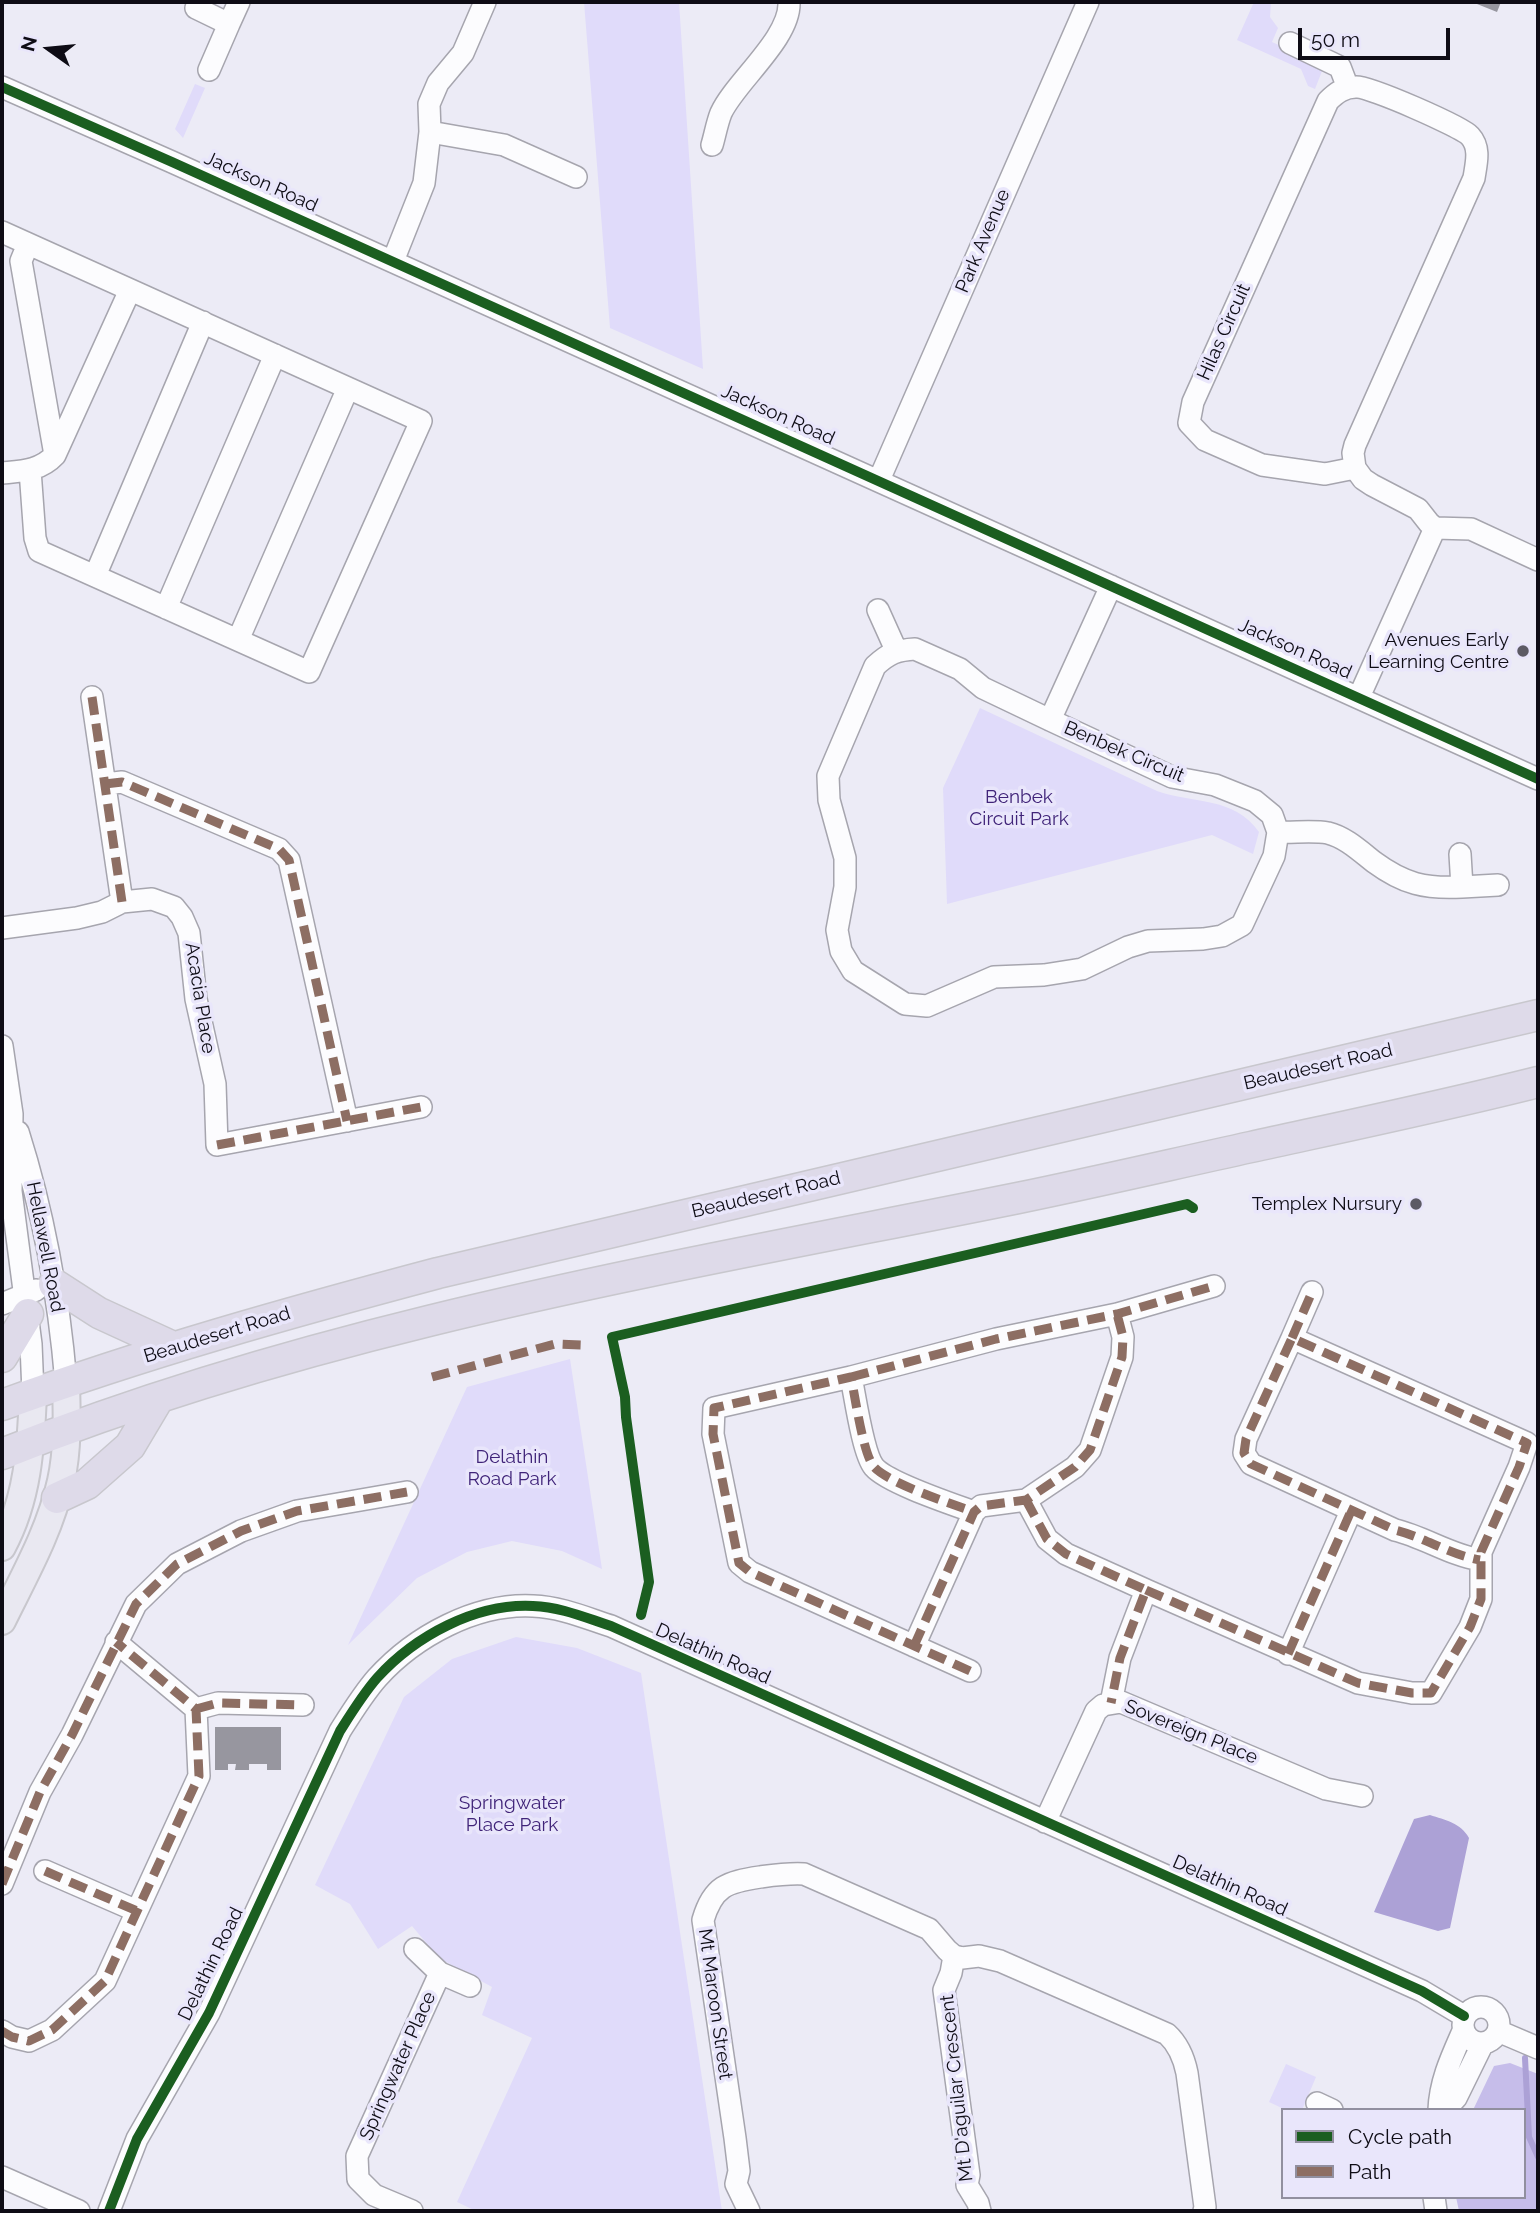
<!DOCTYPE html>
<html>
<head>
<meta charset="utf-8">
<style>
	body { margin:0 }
	#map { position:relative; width:1540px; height:2213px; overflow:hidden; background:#ecebf6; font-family:Raleway,sans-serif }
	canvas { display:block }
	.frame { position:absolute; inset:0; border:4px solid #0e0c15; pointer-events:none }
	.legend { position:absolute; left:1281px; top:2108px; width:245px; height:91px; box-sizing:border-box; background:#e9e6fb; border:2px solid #918f9f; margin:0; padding:9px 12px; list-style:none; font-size:21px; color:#0e0c15 }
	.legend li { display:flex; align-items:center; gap:14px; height:35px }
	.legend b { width:35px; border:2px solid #918f9f }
	.north { position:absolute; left:14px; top:14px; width:70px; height:70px; -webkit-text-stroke:5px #e9e6fb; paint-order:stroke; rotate:285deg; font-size:19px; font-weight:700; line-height:28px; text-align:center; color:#0e0c15 }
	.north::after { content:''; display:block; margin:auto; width:24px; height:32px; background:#0e0c15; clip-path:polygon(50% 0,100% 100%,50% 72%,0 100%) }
	.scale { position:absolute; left:1298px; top:28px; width:152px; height:32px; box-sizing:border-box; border:4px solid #0e0c15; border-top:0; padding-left:9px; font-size:21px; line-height:24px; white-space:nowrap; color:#0e0c15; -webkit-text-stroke:5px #e9e6fb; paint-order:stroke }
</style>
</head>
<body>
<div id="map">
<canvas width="1540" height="2213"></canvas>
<div class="frame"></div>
<ul class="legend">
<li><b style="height:9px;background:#1b5e20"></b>Cycle path</li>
<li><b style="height:9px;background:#8d6e63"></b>Path</li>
</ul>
<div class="north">N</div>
<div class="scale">50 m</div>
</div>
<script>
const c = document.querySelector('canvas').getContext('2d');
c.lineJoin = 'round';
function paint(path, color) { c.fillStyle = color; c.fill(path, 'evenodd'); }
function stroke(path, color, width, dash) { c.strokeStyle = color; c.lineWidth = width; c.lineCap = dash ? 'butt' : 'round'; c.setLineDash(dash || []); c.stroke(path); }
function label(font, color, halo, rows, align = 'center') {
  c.font = font + ' Raleway,sans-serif'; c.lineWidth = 7; c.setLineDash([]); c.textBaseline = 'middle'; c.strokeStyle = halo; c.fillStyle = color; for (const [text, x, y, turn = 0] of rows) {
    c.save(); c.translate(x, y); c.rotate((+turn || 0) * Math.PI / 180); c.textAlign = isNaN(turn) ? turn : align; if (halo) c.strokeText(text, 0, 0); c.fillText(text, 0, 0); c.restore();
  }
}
const green = new Path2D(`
	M 584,2 L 679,2 L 703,369 L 610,328 Z
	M 1254,2 L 1271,2 L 1270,17 L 1278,28 L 1272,42 L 1324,66 L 1315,89 L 1308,86 L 1301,69 L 1237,40 Z
	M 195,84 L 205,88 L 183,138 L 175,129 Z
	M 980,708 L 1157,791 C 1193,804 1234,796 1259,832 L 1253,854 L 1212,835 L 947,904 L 943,788 Z
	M 570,1359 L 602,1569 L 562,1551 L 512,1541 L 467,1552 L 417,1578 L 348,1645 L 467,1387 Z
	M 516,1637 L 577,1648 L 641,1673 L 722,2211 L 476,2211 L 457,2202 L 532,2038 L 482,2015 L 492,1987 L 439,1958 L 412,1926 L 378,1949 L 350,1904 L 315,1885 L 404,1697 L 452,1659 Z
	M 1286,2064 L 1316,2077 L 1302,2110 L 1286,2110 L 1269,2102 Z`);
const forest = new Path2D(`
	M 1510,2063 L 1538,2074 L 1538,2211 L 1459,2211 L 1456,2197 L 1524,2197 L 1524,2110 L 1473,2110 L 1494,2066 Z`);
const water = new Path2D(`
	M 1430,1815 C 1445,1820 1461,1823 1469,1838 L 1450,1928 L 1438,1931 L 1374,1912 L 1414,1819 Z`);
const stream = new Path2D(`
	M 1525,2058 L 1529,2137 L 1538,2157`);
const building = new Path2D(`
	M 1472,2 L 1501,2 L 1497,12 Z
	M 215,1727 L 281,1727 L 281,1770 L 267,1770 L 267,1764 L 249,1764 L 249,1770 L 235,1770 L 236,1764 L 228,1764 L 228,1770 L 215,1770 Z`);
const minor = new Path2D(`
	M 196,8 L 229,24 L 209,70
	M 229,24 L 239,2
	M 1290,43 L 1340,67 L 1348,88
	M 2,87 L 172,162 L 1538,779
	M 430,132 L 504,145 L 576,177
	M 712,145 C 715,135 717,123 721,113 C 735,82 791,38 789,2
	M 2,232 L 421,421 L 309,672 L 39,551 L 35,538 L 30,470
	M 28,244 L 21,261 L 55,455
	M 393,261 L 424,183 L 430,132 L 429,104 L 438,83 L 463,53 L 485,2
	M 1355,468 L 1353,453 L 1355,445 L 1474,178 C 1476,164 1481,148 1470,136 C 1462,127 1369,86 1356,87 C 1344,87 1336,93 1328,101 L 1193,402 L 1189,423 L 1205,440 L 1262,465 L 1325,474 L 1355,468 L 1363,479 L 1372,485 L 1418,509 L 1429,523 L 1435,528 L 1471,529 L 1538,560
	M 2,473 C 22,471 40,471 55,455 L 130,290
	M 879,480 L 1088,2
	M 95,576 L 203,322
	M 166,608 L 275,355
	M 878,610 L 896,650
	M 238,640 L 348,388
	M 915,649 L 960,669 L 983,688 L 1050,720 L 1172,777 L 1215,785 L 1255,801 L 1272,815 L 1278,832 L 1274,856 L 1242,925 L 1222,936 L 1203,939 L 1148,941 L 1128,947 L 1082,969 L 1044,975 L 994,977 L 927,1006 L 905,1004 L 853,971 L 841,951 L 837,930 L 845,887 L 845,858 L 829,800 L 828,776 L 875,666 C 889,653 897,650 915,649 Z
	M 92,697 L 122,902
	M 1359,697 L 1435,528
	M 1050,720 L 1111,586
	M 105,784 L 122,782 L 279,849 L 289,860 L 347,1121
	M 1278,832 C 1293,833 1312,830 1328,833 C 1345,837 1360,851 1374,862 C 1404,884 1425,889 1462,887
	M 1460,854 L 1462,887 L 1498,885
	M 2,928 L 77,918 L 102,912 L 122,902 L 152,899 L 174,907 L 182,917 L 189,933 L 196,999 L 215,1084 L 217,1145 L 421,1107
	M 2,1046 L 12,1114 L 11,1191 L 31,1344 L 33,1393
	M 18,1132 C 44,1214 59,1298 66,1383
	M 2,1304 L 36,1290
	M 1292,1338 L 1312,1292
	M 851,1377 L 996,1339 L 1117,1314 L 1214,1286
	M 1026,1500 L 1047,1539 L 1066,1554 L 1146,1590 L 1120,1658 L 1111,1703
	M 1146,1590 L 1358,1683 L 1412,1693 L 1431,1693 L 1470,1627 L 1481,1599 L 1481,1552 L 1519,1467 L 1527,1443 L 1292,1338 L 1246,1439 L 1244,1453 L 1251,1464 L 1395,1530 C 1424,1537 1450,1555 1480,1560
	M 914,1646 L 974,1512 L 981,1506 L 1026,1500 L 1075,1467 L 1090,1450 L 1122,1357 L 1123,1337 L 1117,1314
	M 1288,1654 L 1351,1511
	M 970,1671 L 750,1572 L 739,1563 L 713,1434 L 714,1408 L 851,1377 C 855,1396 863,1454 874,1467 C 888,1483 952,1504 974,1512
	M 196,1709 L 218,1703 L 303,1705
	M 1045,1822 L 1096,1711 L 1103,1705 L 1121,1702 L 1326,1789 L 1362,1796
	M 45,1871 L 137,1911
	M 2,1884 L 40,1792 L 72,1735 L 136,1604 L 177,1564 L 241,1531 L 297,1511 L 407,1492
	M 415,1949 L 440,1973 L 470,1986
	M1463 2025a18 18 0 1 1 36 0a18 18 0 1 1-36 0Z
	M 2,2031 L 12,2037 L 29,2041 L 52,2030 L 105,1981 L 199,1776 L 196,1709 L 116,1642
	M 1498,2031 L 1538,2048
	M 1317,2103 L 1332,2110
	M 1439,2110 C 1440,2081 1452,2056 1463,2031
	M 1445,2110 L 1456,2098 L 1483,2043
	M 2,2177 L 79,2211
	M 1434,2197 L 1436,2211
	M 109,2211 L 137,2139 L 209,2013 L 340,1731 C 352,1712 363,1694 377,1678 C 415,1636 476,1603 533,1606 C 561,1607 586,1618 611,1626 L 1422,1991 L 1464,2016
	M 412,2211 L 374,2195 L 358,2179 L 357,2156 L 440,1973
	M 749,2211 L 736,2184 L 739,2171 L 735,2138 L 703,1920 C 713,1886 727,1882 760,1877 C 775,1875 789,1873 804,1874 L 929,1929 L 947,1950 L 954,1956
	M 980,2211 L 978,2203 L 967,2185 L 969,2175 L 944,1990 L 951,1973 L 954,1956 L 962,1958 L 979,1956 L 1000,1961 L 1167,2034 C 1179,2045 1184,2058 1187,2073 L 1205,2207 L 1204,2211`);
const major = new Path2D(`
	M 2,1547 C 28,1499 31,1447 33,1393
	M 2,1621 C 24,1576 50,1531 61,1481 C 68,1449 67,1416 66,1383`);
const highway = new Path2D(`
	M 54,1284 L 99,1313 L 173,1347
	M 2,1357 L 28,1314
	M 2,1405 C 145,1353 291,1312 438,1273 L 1538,1015
	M 2,1454 C 328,1324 676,1267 1018,1198 C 1096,1182 1173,1164 1251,1147 C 1347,1126 1443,1106 1538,1082
	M 57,1498 L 87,1484 L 130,1446 L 158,1399`);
const quiet = new Path2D(`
	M 92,697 L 122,902
	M 105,784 L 122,782 L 279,849 L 289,860 L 347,1121
	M 217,1145 L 421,1107
	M 1292,1338 L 1312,1292
	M 432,1377 L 555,1344 L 581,1345
	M 851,1377 L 996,1339 L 1117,1314 L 1214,1286
	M 1026,1500 L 1047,1539 L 1066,1554 L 1146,1590 L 1120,1658 L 1111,1703
	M 1146,1590 L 1358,1683 L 1412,1693 L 1431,1693 L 1470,1627 L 1481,1599 L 1481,1552 L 1519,1467 L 1527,1443 L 1292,1338 L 1246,1439 L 1244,1453 L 1251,1464 L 1395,1530 C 1424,1537 1450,1555 1480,1560
	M 914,1646 L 974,1512 L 981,1506 L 1026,1500 L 1075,1467 L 1090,1450 L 1122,1357 L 1123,1337 L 1117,1314
	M 1288,1654 L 1351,1511
	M 970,1671 L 750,1572 L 739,1563 L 713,1434 L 714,1408 L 851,1377 C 855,1396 863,1454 874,1467 C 888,1483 952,1504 974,1512
	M 196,1709 L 218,1703 L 303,1705
	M 45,1871 L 137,1911
	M 2,1884 L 40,1792 L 72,1735 L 136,1604 L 177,1564 L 241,1531 L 297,1511 L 407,1492
	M 2,2031 L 12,2037 L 29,2041 L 52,2030 L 105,1981 L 199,1776 L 196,1709 L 116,1642`);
const cycleway = new Path2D(`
	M 2,87 L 172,162 L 1538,779
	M 641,1615 L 649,1582 L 626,1417 L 625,1397 L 612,1337 L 1187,1204 L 1193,1208
	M 109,2211 L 137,2139 L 209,2013 L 340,1731 C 352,1712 363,1694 377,1678 C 415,1636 476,1603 533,1606 C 561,1607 586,1618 611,1626 L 1422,1991 L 1464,2016`);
const markers = [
	[1523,651,7,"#5c5a64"],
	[1416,1204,7,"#5c5a64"]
];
const streetNames = [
	["Jackson Road",261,182,24],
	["Park Avenue",983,241,-67],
	["Hilas Circuit",1224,332,-66],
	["Jackson Road",778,415,24],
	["Jackson Road",1295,649,24],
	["Benbek Circuit",1124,752,23],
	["Acacia Place",200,998,81],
	["Beaudesert Road",1318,1067,-13],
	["Beaudesert Road",766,1195,-13],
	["Hellawell Road",45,1247,79],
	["Beaudesert Road",217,1335,-17],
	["Delathin Road",713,1654,24],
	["Sovereign Place",1191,1732,22],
	["Delathin Road",1230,1886,24],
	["Delathin Road",211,1964,-64],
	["Mt Maroon Street",715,2004,82],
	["Springwater Place",398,2066,-66],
	["Mt D'aguilar Crescent",957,2088,-96]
];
const poiNames = [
	["Avenues Early",1509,640],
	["Learning Centre",1509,662],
	["Templex Nursury",1402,1204]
];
const parkNames = [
	["Benbek",1019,797],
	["Circuit Park",1019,819],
	["Delathin",512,1457],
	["Road Park",512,1479],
	["Springwater",512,1803],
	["Place Park",512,1825]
];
paint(green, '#e0dbfa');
paint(forest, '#c6bdea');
paint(water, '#aca1d6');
stroke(stream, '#aca1d6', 6);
paint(building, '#97969f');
stroke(minor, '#a6a5ae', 24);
stroke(major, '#c8c7cd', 30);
stroke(highway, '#c8c7cd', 33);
stroke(minor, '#fcfcfe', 21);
stroke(major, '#e9e8f1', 26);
stroke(highway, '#dedae9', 30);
stroke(quiet, '#8d6e63', 9, [18, 9]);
stroke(cycleway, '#1b5e20', 10);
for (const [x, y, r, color] of markers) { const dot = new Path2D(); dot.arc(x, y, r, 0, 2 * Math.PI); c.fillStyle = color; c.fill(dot); stroke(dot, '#e9e6fb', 2.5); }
label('19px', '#0e0c15', '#e9e6fb', streetNames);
label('19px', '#0e0c15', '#e9e6fb', poiNames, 'right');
label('19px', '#402479', '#e9e6fb', parkNames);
</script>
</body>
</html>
